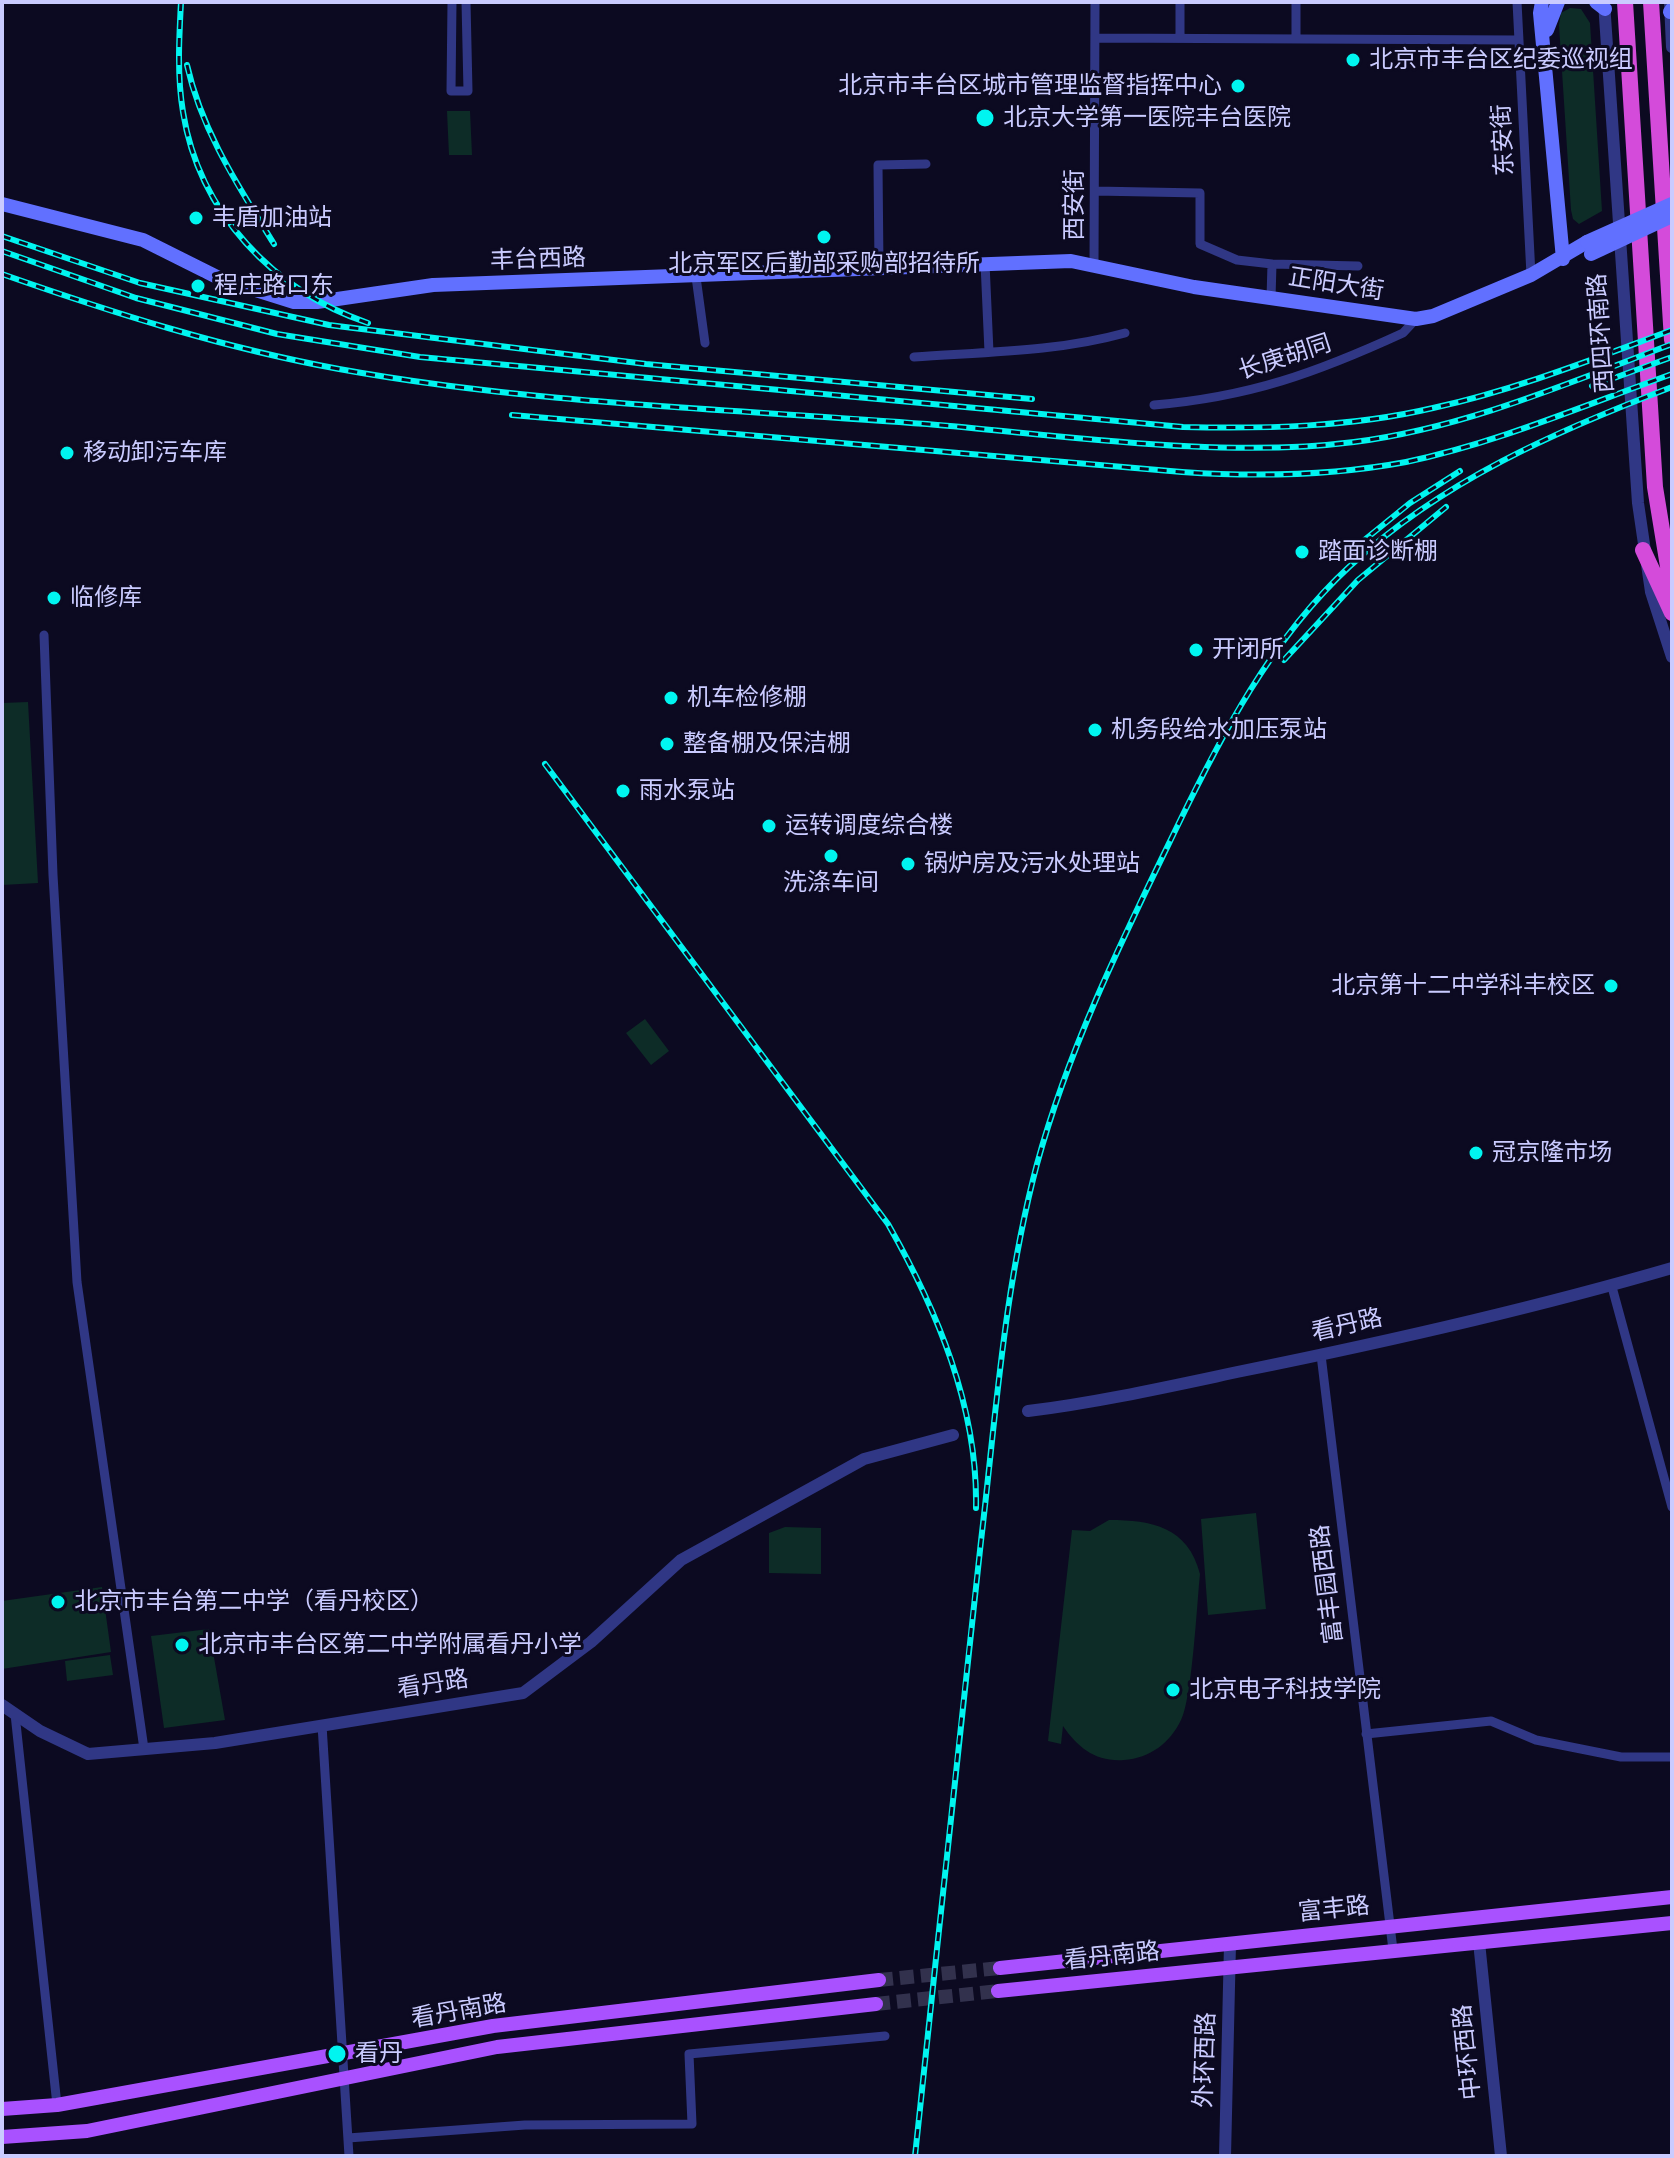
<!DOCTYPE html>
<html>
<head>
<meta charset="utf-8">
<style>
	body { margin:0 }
	#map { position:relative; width:1674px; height:2158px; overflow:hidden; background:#0c0a21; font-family:"Space Grotesk",sans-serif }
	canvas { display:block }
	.frame { position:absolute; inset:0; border:4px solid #cacbff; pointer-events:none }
</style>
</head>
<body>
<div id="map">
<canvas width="1674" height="2158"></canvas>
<div class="frame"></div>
</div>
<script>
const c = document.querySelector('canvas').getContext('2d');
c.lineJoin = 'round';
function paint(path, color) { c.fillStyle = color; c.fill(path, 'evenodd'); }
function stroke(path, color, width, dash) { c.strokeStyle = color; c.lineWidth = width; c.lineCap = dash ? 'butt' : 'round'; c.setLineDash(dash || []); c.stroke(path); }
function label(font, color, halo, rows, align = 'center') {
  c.font = font + ' "Space Grotesk","Noto Sans SC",sans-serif'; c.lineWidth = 6; c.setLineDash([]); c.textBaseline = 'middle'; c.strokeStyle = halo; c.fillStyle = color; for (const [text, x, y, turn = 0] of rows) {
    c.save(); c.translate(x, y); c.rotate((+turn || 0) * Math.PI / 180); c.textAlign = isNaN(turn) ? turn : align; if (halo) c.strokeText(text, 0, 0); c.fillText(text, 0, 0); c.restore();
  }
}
const green = new Path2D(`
	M 1570,8 L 1581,9 L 1590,23 L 1602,211 L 1579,224 L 1573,219 L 1571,210 L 1559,25 L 1561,13 Z
	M 447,111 L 470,111 L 472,155 L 449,155 Z
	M 28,702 L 38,883 L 2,885 L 2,703 Z
	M 645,1019 L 669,1051 L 651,1065 L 626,1033 Z
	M 1256,1513 L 1266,1609 L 1208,1615 L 1201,1519 Z
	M 1109,1520 C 1152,1520 1188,1527 1200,1574 C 1197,1603 1192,1700 1181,1720 C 1170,1743 1150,1758 1124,1760 C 1096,1762 1078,1748 1063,1726 L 1061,1744 L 1048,1741 L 1072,1530 L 1090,1531 Z
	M 785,1527 L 821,1528 L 821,1574 L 769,1573 L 769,1533 Z
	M 102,1587 L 111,1652 L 2,1669 L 2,1601 Z
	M 209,1629 L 225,1720 L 164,1728 L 151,1636 Z
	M 110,1655 L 113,1675 L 67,1681 L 65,1661 Z`);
const primaryTunnel = new Path2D(`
	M 879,1980 L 1000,1968
	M 876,2004 L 998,1991`);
const minor = new Path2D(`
	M 452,2 L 451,91 L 468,91 L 466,2
	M 1180,2 L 1180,38
	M 1517,2 L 1531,275
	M 1095,38 L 1518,40
	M 1296,39 L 1296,2
	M 1095,191 L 1200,193 L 1200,244 L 1237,260 L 1272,264
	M 985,263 L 989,352
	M 1094,264 L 1095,2
	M 879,267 L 878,165 L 926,164
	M 696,277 L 705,343
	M 1271,298 L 1272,264 L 1358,266
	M 914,357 C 984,352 1057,352 1125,333
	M 1154,405 C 1249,397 1316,373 1403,333 L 1416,319
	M 44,635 L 53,875 L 77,1282 L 144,1749
	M 1612,1287 L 1672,1507
	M 1321,1355 L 1393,1950
	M 15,1714 L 57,2105
	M 322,1725 L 349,2156
	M 1366,1734 L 1491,1721 L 1536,1740 L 1621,1757 L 1672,1757
	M 348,2138 L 525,2125 L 692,2124 L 689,2054 L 885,2036`);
const tertiary = new Path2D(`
	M 1604,2 L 1638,503 L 1651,592 L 1672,657
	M 1670,2 L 1672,47
	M 1028,1411 C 1100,1402 1171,1386 1242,1371 C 1386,1342 1531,1309 1672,1268
	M 2,1705 L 40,1731 L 88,1754 L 215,1743 L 523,1693 L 591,1642 L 681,1560 L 864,1459 L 953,1435
	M 1479,1942 L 1501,2156
	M 1225,2156 L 1230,1944`);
const secondary = new Path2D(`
	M 1542,2 L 1540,13 L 1563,259
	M 1596,2 L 1605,9
	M 1670,12 L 1672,9
	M 1547,30 L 1558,2
	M 2,204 L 143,240 L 221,279 L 294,302 L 317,302 L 433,285 L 1071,261 L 1194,287 L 1416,319 L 1433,316 L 1531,275 L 1587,242`);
const primary = new Path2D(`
	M 1000,1968 L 1672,1897
	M 998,1991 L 1672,1923
	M 2,2109 L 57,2105 L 493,2026 L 879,1980
	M 2,2137 L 87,2131 L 497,2047 L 876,2004`);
const trunk = new Path2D(`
	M 1625,2 L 1655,487 L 1672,591
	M 1651,2 L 1672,340
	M 1643,550 L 1672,613`);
const rail = new Path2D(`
	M 181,2 C 179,39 177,76 183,112 C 199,213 274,291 368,323
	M 187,65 C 202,132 239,187 274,244
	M 2,236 L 140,283 L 329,325 L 646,364 L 1032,399
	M 2,251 L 136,298 L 195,313 L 277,334 L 420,357 L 1183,427 C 1266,429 1352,427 1433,408 C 1515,390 1593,359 1672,330
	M 2,274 C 113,313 224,348 339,369 C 532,404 732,409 927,424 C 1062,435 1221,459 1354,442 C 1465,428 1568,383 1672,344
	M 1592,386 L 1672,357
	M 512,415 L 1182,472 C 1257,477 1331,476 1406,462 C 1497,443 1585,405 1672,374
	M 1357,546 L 1410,503 L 1460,471
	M 1284,660 L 1358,580 L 1446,507
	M 545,764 L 888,1224 C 937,1310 978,1407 976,1508
	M 915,2156 C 937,1951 958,1746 981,1541 C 996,1414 1004,1288 1037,1164 C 1069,1047 1122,940 1175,831 C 1221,736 1271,639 1350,566 C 1442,481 1556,431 1672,387`);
const secondaryBridge = new Path2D(`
	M 1587,242 L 1672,204
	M 1591,254 L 1672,216`);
const markers = [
	[1353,60,8,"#00f5f0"],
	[1238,86,8,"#00f5f0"],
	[985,118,10,"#00f5f0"],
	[196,218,8,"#00f5f0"],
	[824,237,8,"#00f5f0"],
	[198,286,8,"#00f5f0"],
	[67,453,8,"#00f5f0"],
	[1302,552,8,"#00f5f0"],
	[54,598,8,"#00f5f0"],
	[1196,650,8,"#00f5f0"],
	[671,698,8,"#00f5f0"],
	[1095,730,8,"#00f5f0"],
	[667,744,8,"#00f5f0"],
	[623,791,8,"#00f5f0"],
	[769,826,8,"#00f5f0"],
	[831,856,8,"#00f5f0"],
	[908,864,8,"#00f5f0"],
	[1611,986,8,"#00f5f0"],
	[1476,1153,8,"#00f5f0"],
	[58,1602,8,"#00f5f0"],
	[182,1645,8,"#00f5f0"],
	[1173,1690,8,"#00f5f0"],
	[337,2054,10,"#00f5f0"]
];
const poiNames = [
	["北京市丰台区纪委巡视组",1369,60],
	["北京市丰台区城市管理监督指挥中心",1222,86,"right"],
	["北京大学第一医院丰台医院",1003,118],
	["丰盾加油站",212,218],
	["北京军区后勤部采购部招待所",824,264,"center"],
	["程庄路口东",214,286],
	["移动卸污车库",83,453],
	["踏面诊断棚",1318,552],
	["临修库",70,598],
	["开闭所",1212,650],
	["机车检修棚",687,698],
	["机务段给水加压泵站",1111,730],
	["整备棚及保洁棚",683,744],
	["雨水泵站",639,791],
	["运转调度综合楼",785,826],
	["锅炉房及污水处理站",924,864],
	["洗涤车间",831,883,"center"],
	["北京第十二中学科丰校区",1595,986,"right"],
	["冠京隆市场",1492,1153],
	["北京市丰台第二中学（看丹校区）",74,1602],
	["北京市丰台区第二中学附属看丹小学",198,1645],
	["北京电子科技学院",1189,1690],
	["看丹",355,2054]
];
const streetNames = [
	["东安街",1504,140,-93],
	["西安街",1075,205,-90],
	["丰台西路",538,260,-2],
	["正阳大街",1336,285,9],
	["西四环南路",1602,333,-94],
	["长庚胡同",1285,358,-18],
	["看丹路",1347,1326,-13],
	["富丰园西路",1328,1584,-97],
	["看丹路",433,1685,-9],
	["富丰路",1334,1910,-6],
	["看丹南路",1112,1957,-6],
	["看丹南路",459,2012,-10],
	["中环西路",1468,2052,-96],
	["外环西路",1206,2060,-88]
];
paint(green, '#0d2c27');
stroke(primaryTunnel, '#32314d', 14, [14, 7]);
stroke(minor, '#303785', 9);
stroke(tertiary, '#303785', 12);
stroke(secondary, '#6170ff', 14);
stroke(primary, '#a951ff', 14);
stroke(trunk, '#d44bda', 16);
stroke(rail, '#00f5f0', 6);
stroke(rail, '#0c0a21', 3, [9]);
stroke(secondaryBridge, '#6170ff', 14);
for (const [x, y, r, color] of markers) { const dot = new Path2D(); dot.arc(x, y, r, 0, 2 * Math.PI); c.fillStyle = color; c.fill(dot); stroke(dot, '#0c0a21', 3); }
label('24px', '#cacbff', '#0c0a21', poiNames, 'left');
label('24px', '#cacbff', '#0c0a21', streetNames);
</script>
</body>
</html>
